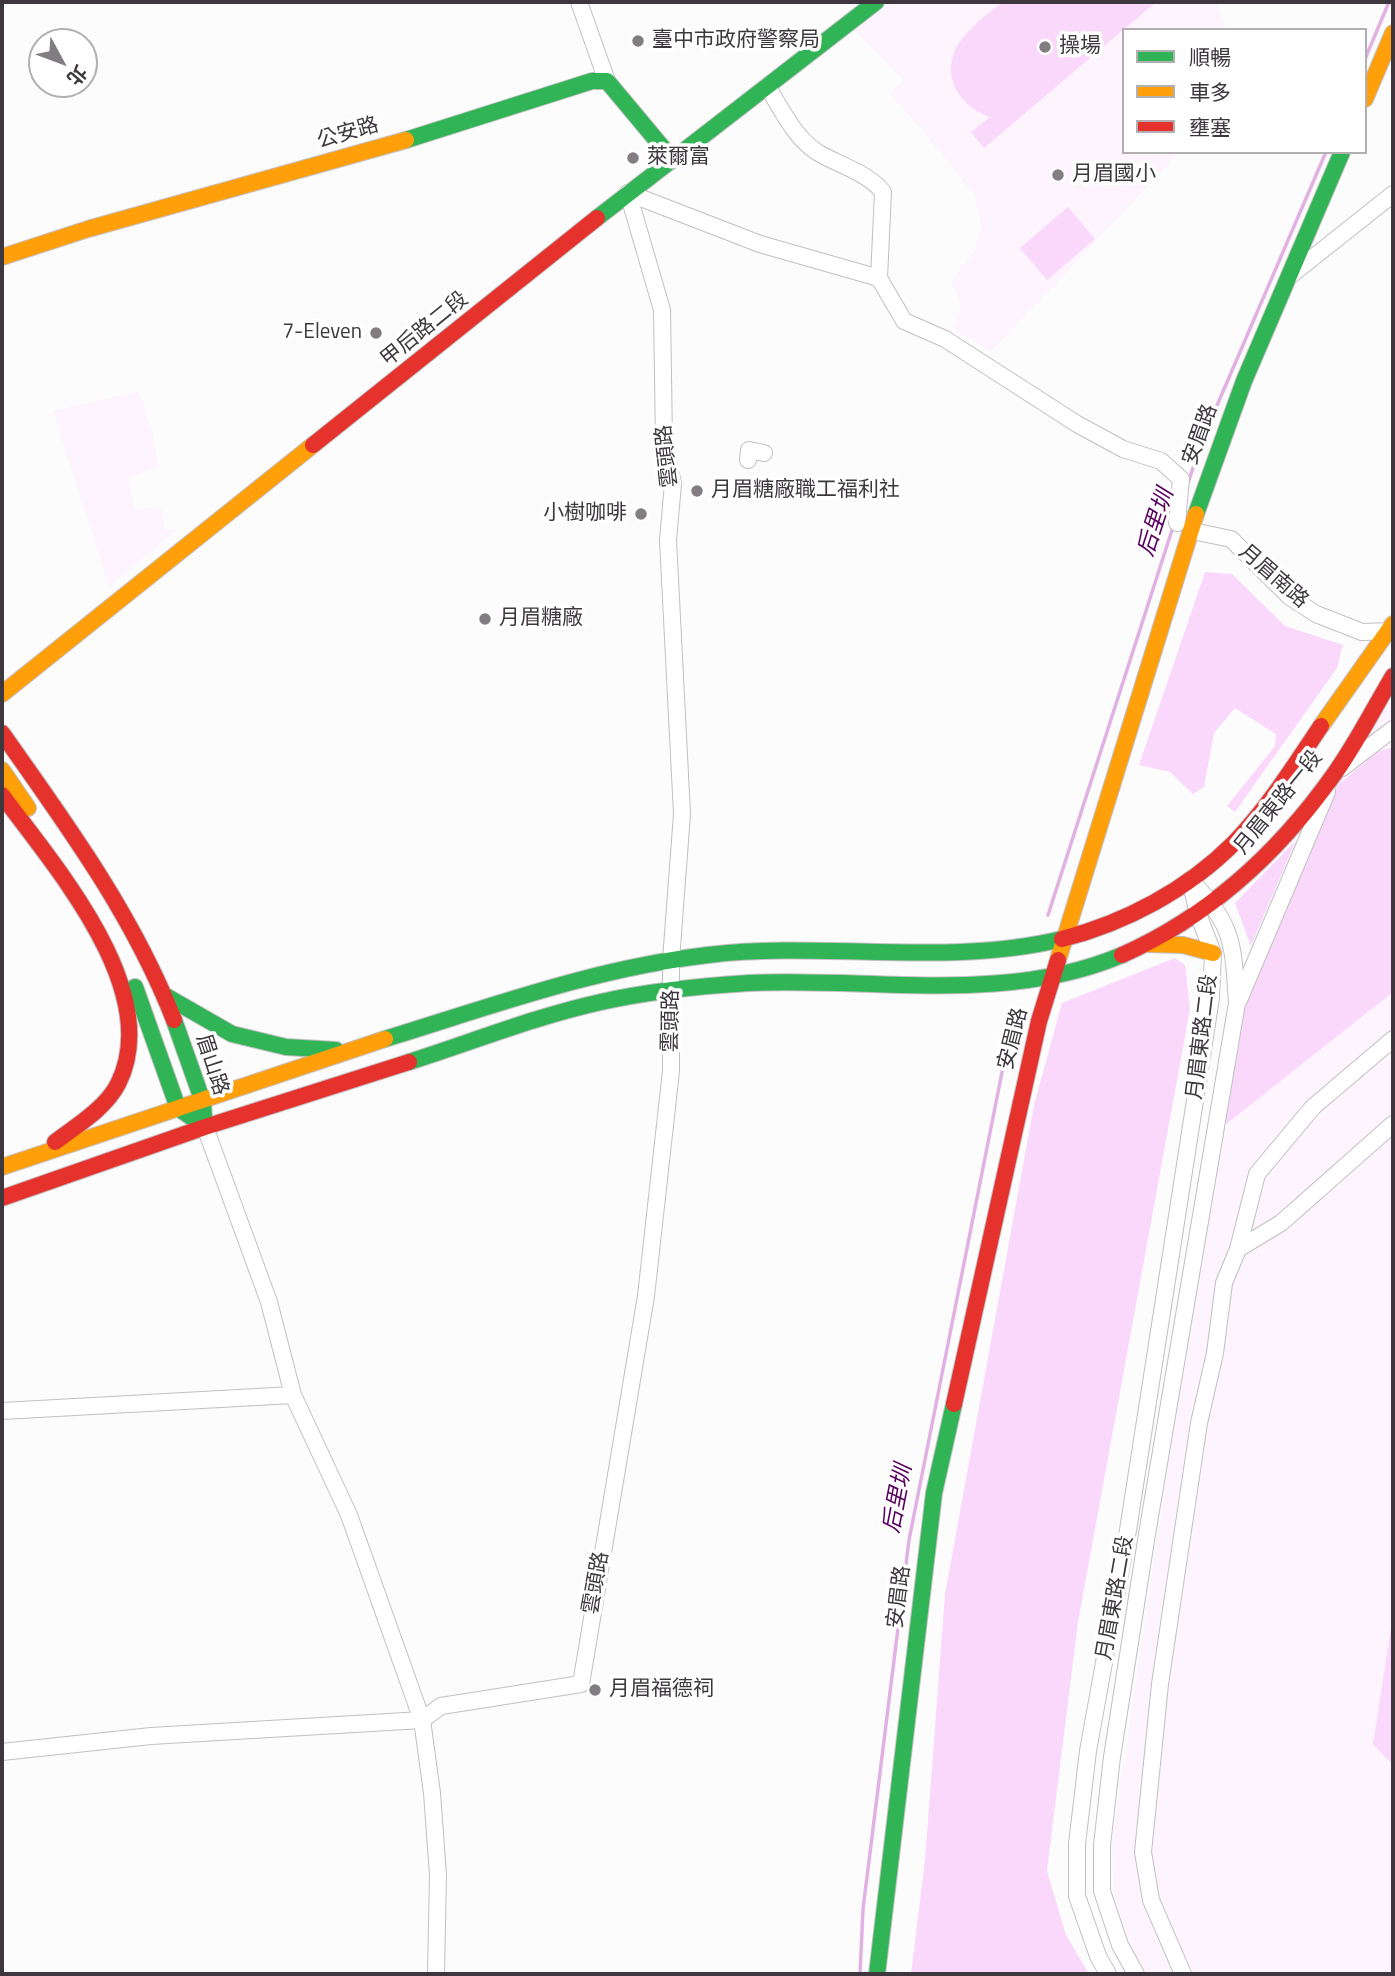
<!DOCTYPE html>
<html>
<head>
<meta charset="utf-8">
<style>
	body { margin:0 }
	#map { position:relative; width:1395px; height:1976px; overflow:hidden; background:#fdfcfd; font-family:"Titillium Web","Noto Sans TC",sans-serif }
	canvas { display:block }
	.frame { position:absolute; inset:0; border:4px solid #3e383e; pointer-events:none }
	.legend { position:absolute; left:1122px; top:28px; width:245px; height:126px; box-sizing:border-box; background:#fff; border:2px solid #b2afb2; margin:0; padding:9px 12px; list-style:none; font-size:21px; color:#3e383e }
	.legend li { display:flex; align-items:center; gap:14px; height:35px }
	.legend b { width:35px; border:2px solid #b2afb2 }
	.north { position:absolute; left:28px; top:28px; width:70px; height:70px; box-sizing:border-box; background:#fff; border:2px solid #b2afb2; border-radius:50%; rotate:131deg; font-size:19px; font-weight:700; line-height:28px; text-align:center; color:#3e383e }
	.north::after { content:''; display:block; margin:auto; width:24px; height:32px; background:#817d81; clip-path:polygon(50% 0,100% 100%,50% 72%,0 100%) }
</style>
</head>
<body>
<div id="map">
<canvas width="1395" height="1976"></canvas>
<div class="frame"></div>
<ul class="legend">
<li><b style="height:9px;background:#30b455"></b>順暢</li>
<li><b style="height:9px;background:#ff9f0a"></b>車多</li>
<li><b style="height:9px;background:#e5322d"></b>壅塞</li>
</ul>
<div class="north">北</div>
</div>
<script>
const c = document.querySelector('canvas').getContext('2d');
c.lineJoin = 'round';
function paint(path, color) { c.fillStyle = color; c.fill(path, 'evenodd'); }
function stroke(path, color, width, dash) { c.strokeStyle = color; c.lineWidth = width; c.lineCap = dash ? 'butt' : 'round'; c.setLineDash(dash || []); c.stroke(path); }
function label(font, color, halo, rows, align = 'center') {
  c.font = font + ' "Titillium Web","Noto Sans TC",sans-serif'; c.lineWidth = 7; c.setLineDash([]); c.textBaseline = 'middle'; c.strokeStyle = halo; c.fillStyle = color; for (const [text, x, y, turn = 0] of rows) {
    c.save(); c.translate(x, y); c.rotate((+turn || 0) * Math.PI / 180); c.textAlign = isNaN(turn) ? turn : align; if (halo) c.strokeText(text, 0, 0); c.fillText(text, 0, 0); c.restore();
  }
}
const built = new Path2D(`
	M 892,2 L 1217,2 L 1226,30 L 1124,30 L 1124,152 L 1180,152 L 991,352 L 953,328 L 961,307 L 951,281 L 976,249 L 981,225 L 976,197 L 918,125 L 889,94 L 903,80 L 854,30 Z
	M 139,391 L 153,433 L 158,466 L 129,478 L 134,510 L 160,506 L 165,529 L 177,530 L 109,587 L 53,411 Z
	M 1393,688 L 1393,1974 L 1147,1974 L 1128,1943 L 1114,1892 L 1112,1841 L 1215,1152 L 1337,780 Z`);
const green = new Path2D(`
	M 1003,2 L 1156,2 L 984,148 L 971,132 L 990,117 C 956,105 938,70 962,39 C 973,24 989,13 1003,2 Z
	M 1068,207 L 1095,239 L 1047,280 L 1020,248 Z
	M 1205,572 L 1232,574 L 1285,626 L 1343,645 L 1337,668 L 1235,812 L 1227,806 L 1275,746 L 1276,734 L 1235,708 L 1214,733 L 1204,787 L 1193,794 L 1170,772 L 1139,765 Z
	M 1393,747 L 1393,992 L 1221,1128 L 1243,1007 L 1337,786 L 1377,752 Z
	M 1296,840 L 1251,946 L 1235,903 Z
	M 1175,958 L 1185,965 L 1190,1009 L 1078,1622 L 1047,1871 L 1066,1935 L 1089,1974 L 911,1974 L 925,1860 L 945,1594 L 1034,1105 L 1062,1003 Z
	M 1393,1615 L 1393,1765 L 1373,1744 Z`);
const stream = new Path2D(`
	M 1365,59 L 1389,2
	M 1188,483 L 1203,438 L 1326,152
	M 1048,915 L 1173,527
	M 860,1974 L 863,1909 L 909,1540 L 1009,1037`);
const street = new Path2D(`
	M 579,2 L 607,81
	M 767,86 C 781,108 794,137 817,152 C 838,165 867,172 883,192 L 879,278 L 904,321 L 945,339 L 1077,424 L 1123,449 L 1161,461 L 1181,479 L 1177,523
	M 628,193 L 760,244 L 879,278
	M 1291,275 L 1393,194
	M 748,460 L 749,450 L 764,453
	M 1193,531 L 1231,539 L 1290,597 L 1316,614 L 1362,632 L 1393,631
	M 1342,768 L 1393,729
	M 1239,1000 L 1327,792
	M 205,1127 L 269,1302 L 293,1395 L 349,1515 L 422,1720 L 432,1793 L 438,1875 L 436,1974
	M 1238,1249 L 1281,1223 L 1393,1124
	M 2,1411 L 293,1395
	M 2,1752 L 151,1736 L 422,1720 L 441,1706 L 581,1684 L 646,1296 L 671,1071 L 671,960 L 682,814 L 668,540 L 673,484 L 664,441 L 662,310 L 628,193
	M 1108,1974 L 1098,1956 L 1077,1896 L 1077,1844 L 1088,1751 L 1128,1530 L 1211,998 L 1213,953 L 1198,914 L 1190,880
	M 1136,1974 L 1120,1945 L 1102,1891 L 1102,1845 L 1112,1757 L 1147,1534 L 1237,1003 C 1233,944 1234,924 1190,880
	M 1183,1974 L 1151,1900 L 1143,1852 L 1160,1684 L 1199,1423 L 1215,1353 L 1224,1283 L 1238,1249 L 1257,1174 L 1313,1107 L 1393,1039`);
const fast = new Path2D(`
	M 406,140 L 592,81 L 607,81 L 673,160
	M 597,218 L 876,2
	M 1196,514 L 1244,381 L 1342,152
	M 135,987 L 178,1108 L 191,1117
	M 164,995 L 232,1034 L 286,1047 L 336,1050
	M 174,1020 L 203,1102 L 204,1117
	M 385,1039 C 492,1006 596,968 708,955 C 825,941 946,967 1062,939
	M 409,1062 C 472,1042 537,1016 601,1002 C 650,991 699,986 749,983 C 873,977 1004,1005 1122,955
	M 877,1974 L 934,1493 L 954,1404`);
const slow = new Path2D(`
	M 1365,99 L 1393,33
	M 2,257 L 88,229 L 406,140
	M 2,694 L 313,445
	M 1321,726 L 1393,624
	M 2,770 L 28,808
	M 1146,944 L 1183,945 L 1213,953
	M 1058,960 L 1196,514
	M 2,1167 L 385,1039`);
const jam = new Path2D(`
	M 313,445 L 597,218
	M 2,733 C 67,825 133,915 174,1020
	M 2,795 C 54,866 165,991 118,1084 C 105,1109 76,1126 55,1142
	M 1062,939 C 1125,923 1187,890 1234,843 C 1268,808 1294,766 1321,726
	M 1122,955 C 1210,916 1280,851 1335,773 C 1357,742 1374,708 1393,676
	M 2,1198 L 205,1127 L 409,1062
	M 954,1404 L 1039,1021 L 1058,960`);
const markers = [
	[638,41,7,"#817d81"],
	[1045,47,7,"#817d81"],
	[633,158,7,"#817d81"],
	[1058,175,7,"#817d81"],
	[376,333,7,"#817d81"],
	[697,491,7,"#817d81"],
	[641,514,7,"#817d81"],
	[485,619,7,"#817d81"],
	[595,1690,7,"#817d81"]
];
const poiNames = [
	["臺中市政府警察局",652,41],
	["操場",1059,47],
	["萊爾富",647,158],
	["月眉國小",1072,175],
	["7-Eleven",362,333,"right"],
	["月眉糖廠職工福利社",711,491],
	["小樹咖啡",627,514,"right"],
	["月眉糖廠",499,619],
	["月眉福德祠",609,1690]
];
const streetNames = [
	["公安路",348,134,-16],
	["甲后路二段",425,330,-39],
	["安眉路",1201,435,-70],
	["雲頭路",668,456,-96],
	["月眉南路",1273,577,41],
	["月眉東路一段",1279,803,-51],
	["雲頭路",672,1021,-89],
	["月眉東路二段",1203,1037,-83],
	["安眉路",1014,1039,-76],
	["眉山路",211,1065,72],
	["雲頭路",597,1583,-80],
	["安眉路",900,1597,-83],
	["月眉東路二段",1116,1598,-80]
];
const waterNames = [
	["后里圳",1157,523,-72],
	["后里圳",899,1499,-79]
];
paint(built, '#fdf4fe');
paint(green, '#fad8fc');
stroke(stream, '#e2b1e4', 3.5);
stroke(street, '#c2bfc2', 18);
stroke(fast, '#c2bfc2', 18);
stroke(slow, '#c2bfc2', 18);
stroke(jam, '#c2bfc2', 18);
stroke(street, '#fff', 16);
stroke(fast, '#30b455', 16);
stroke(slow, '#ff9f0a', 16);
stroke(jam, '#e5322d', 16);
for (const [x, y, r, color] of markers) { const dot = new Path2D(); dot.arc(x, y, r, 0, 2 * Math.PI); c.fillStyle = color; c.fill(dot); stroke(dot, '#fff', 2.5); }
label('21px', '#3e383e', '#fff', poiNames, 'left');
label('21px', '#3e383e', '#fff', streetNames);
label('italic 23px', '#58005f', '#fff', waterNames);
</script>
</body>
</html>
